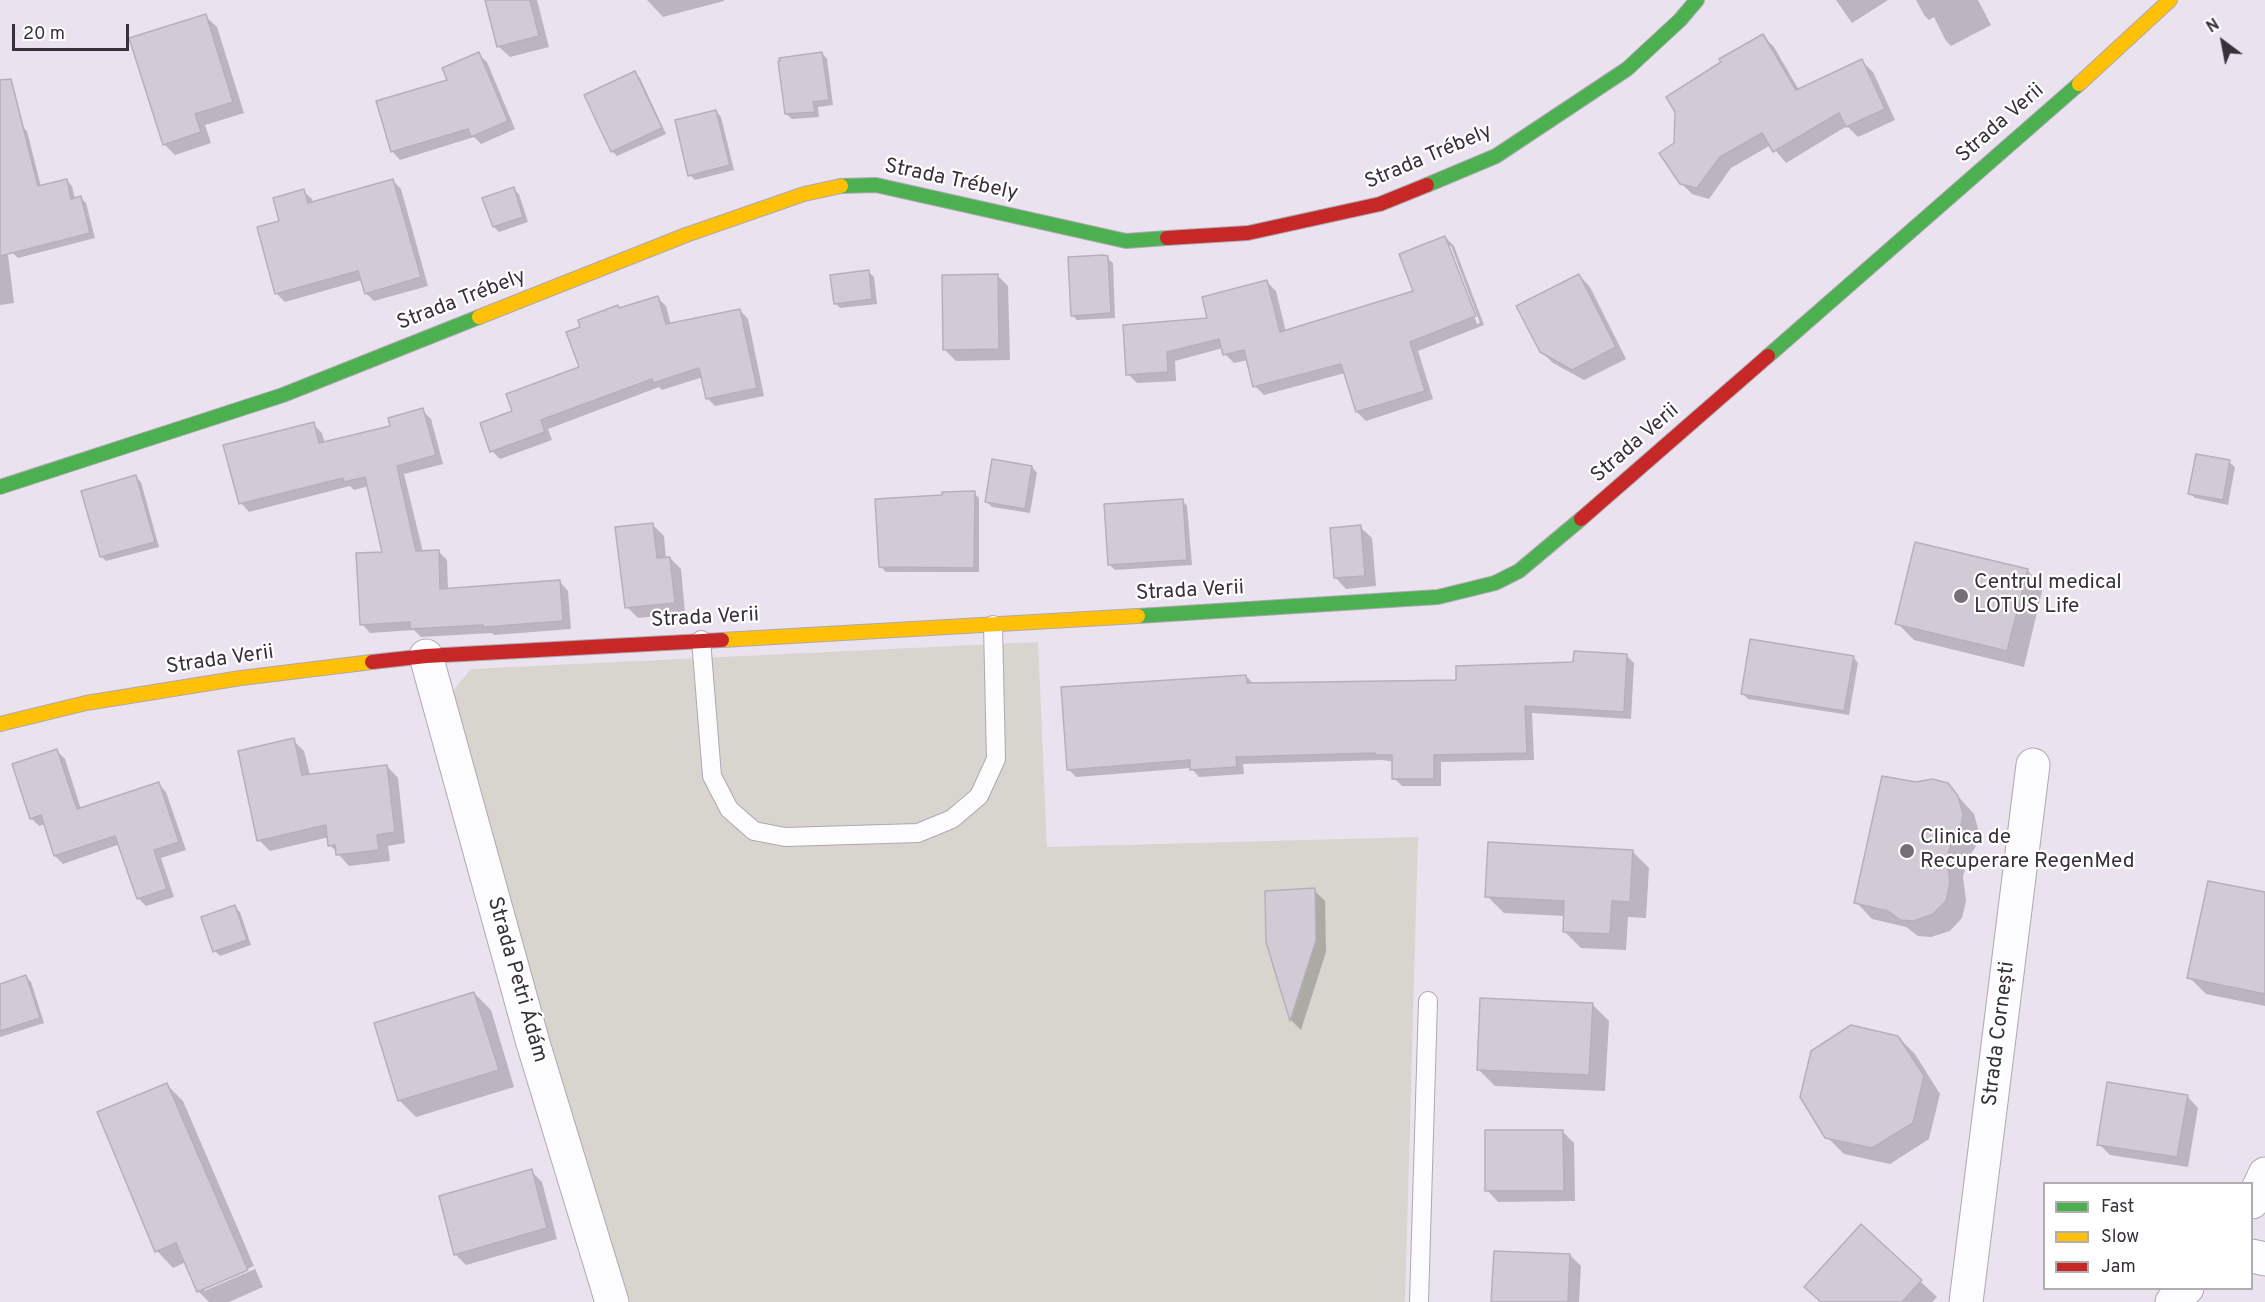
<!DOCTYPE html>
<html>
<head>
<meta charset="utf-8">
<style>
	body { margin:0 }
	#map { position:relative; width:2265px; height:1302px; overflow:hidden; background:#ebe2ef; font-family:Overpass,sans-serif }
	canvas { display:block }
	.legend { position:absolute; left:2043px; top:1182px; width:210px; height:108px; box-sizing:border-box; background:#fff; border:2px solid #afadb0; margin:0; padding:8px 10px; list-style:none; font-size:18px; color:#37313a }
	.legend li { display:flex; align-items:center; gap:12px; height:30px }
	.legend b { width:30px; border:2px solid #afadb0 }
	.north { position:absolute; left:2193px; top:12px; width:60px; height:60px; -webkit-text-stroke:4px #fff; paint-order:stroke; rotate:328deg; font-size:16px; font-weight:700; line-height:24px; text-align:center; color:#37313a }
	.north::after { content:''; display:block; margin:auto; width:21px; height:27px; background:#37313a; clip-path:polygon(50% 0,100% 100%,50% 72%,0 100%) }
	.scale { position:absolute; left:12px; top:24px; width:117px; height:27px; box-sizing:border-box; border:3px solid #37313a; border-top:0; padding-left:8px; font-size:18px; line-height:21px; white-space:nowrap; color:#37313a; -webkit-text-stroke:4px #fff; paint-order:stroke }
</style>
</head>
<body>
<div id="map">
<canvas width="2265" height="1302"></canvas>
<ul class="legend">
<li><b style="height:8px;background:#4caf50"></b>Fast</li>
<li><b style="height:8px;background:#ffc107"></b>Slow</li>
<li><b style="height:8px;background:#c62828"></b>Jam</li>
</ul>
<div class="north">N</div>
<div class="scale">20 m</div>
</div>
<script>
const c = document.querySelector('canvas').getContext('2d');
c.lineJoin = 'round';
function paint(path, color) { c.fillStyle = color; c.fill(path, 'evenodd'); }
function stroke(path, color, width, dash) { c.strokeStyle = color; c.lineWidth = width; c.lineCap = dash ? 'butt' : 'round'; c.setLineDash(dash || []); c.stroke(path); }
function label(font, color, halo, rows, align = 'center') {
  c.font = font + ' Overpass,sans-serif'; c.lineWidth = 4.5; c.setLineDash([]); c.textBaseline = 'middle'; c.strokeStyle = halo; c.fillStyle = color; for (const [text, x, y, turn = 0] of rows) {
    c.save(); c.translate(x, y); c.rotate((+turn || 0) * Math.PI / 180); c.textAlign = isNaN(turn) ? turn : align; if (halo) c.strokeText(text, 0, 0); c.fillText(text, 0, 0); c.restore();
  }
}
const green = new Path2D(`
	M 1038,642 L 1047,847 L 1418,837 L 1405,1302 L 621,1302 L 452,692 L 471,669 Z`);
const shadow = new Path2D(`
	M 486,0 L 537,0 L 549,47 L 510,57 L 498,46 Z
	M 647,0 L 724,0 L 724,1 L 663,17 Z
	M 1836,0 L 1888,0 L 1852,23 Z
	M 1916,0 L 1978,0 L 1991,25 L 1951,46 L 1946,41 L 1934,17 L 1929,20 L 1924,15 Z
	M 205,16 L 217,27 L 244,113 L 205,125 L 211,143 L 175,155 L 164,144 Z
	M 1763,36 L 1774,47 L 1799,90 L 1862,61 L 1873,72 L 1895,120 L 1858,137 L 1847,126 L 1786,163 L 1771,145 L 1731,168 L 1709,199 L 1692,194 L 1681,183 L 1675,144 Z
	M 822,53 L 827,59 L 833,105 L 818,107 L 819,117 L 792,119 L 786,114 Z
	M 478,54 L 487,62 L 515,129 L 481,144 L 474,137 L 400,160 L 392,151 L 449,81 Z
	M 635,73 L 640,78 L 666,134 L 617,156 L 612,151 Z
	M 716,111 L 721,117 L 734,170 L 695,180 L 690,175 Z
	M 22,126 L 27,131 L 41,187 L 66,180 L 72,186 L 75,199 L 81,198 L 86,203 L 95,238 L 18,258 L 12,252 L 0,183 L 0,131 Z
	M 393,181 L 401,189 L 428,286 L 374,301 L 366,293 L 362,280 L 285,302 L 277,294 L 259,228 L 281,222 L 303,191 L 312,199 L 313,203 Z
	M 513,189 L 519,194 L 528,222 L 499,232 L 494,227 Z
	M 1445,237 L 1454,246 L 1484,325 L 1418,351 L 1433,399 L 1366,421 L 1357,412 L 1345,373 L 1264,395 L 1255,386 L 1248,360 L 1234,363 L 1225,354 L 1223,348 L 1175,361 L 1176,381 L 1137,383 L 1128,374 L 1267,282 L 1276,291 L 1286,332 L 1415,292 ZM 1447,246 L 1451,246 L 1480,323 L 1477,324 Z
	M 0,247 L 8,255 L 14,303 L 0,305 Z
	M 1107,258 L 1113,263 L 1115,318 L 1077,320 L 1072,315 Z
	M 869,272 L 874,277 L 877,304 L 840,308 L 835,303 Z
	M 997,275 L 1008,286 L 1010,360 L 956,361 L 945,350 Z
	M 1579,275 L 1590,287 L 1626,359 L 1584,380 L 1553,363 L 1541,351 Z
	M 658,298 L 666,306 L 671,325 L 740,310 L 748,319 L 764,396 L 715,406 L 707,398 L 703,377 L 662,390 L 659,387 L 548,429 L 552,440 L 500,459 L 492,451 L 514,412 L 581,368 L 619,309 Z
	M 422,410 L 431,419 L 443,464 L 404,474 L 423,552 L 438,551 L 447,560 L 448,590 L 560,582 L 568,591 L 571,629 L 494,635 L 492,633 L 421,637 L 414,630 L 370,633 L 362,624 L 384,553 L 369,486 L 354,490 L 350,486 L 249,512 L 241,503 L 313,424 L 322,433 L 325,444 L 392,428 Z
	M 2229,462 L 2235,467 L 2228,505 L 2195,498 L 2190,493 Z
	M 1032,467 L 1037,473 L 1030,513 L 992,507 L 987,502 Z
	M 136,477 L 141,482 L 159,547 L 106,561 L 101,556 Z
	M 974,493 L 979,498 L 979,572 L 886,572 L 881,567 Z
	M 1182,500 L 1187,506 L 1192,565 L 1115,570 L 1109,564 Z
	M 653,525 L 664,536 L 666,559 L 670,558 L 681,569 L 685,613 L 638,618 L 627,607 Z
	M 1360,527 L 1372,538 L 1376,586 L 1346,589 L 1335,577 Z
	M 2027,570 L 2043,587 L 2024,667 L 1914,640 L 1897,623 Z
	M 1627,656 L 1634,663 L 1631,719 L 1532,713 L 1534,760 L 1441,762 L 1441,786 L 1402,786 L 1394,778 L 1394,762 L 1383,760 L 1243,764 L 1244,774 L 1199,777 L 1191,768 L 1076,777 L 1068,769 L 1246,676 L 1254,684 L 1458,682 Z
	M 1853,657 L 1858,663 L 1849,715 L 1748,699 L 1742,693 Z
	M 293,740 L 304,751 L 310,775 L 387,766 L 398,778 L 405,843 L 388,846 L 390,861 L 349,866 L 330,845 L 329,837 L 270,851 L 259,840 Z
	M 57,751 L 65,759 L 81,809 L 158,784 L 166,792 L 186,850 L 161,858 L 174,897 L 146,906 L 138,898 L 120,844 L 63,864 L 55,856 L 45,824 L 39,826 L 31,818 Z
	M 1916,784 L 1947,784 L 1974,814 L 1979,832 L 1978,843 L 1967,860 L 1963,877 L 1966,901 L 1962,918 L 1950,931 L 1931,937 L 1918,936 L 1906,927 L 1872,919 L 1856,902 Z
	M 1632,851 L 1649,868 L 1646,918 L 1628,917 L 1626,950 L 1581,948 L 1564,931 L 1565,916 L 1504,913 L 1487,896 Z
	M 1314,890 L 1325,901 L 1326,952 L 1301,1030 L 1291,1020 L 1267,942 Z
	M 2265,894 L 2265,1006 L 2206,994 L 2189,977 Z
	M 234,907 L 240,912 L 251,945 L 220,956 L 215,951 Z
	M 26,977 L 31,982 L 44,1023 L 0,1037 L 0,985 Z
	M 474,993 L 491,1010 L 514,1087 L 416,1117 L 399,1100 Z
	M 1592,1004 L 1609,1021 L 1605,1091 L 1495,1086 L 1479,1070 Z
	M 1898,1037 L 1915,1054 L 1940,1094 L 1929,1139 L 1890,1164 L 1844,1154 L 1827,1137 Z
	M 167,1085 L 183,1101 L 263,1287 L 229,1302 L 209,1302 L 198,1291 L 186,1262 L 173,1268 L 157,1251 ZM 254,1266 L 255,1269 L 204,1291 L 204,1287 Z
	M 2187,1096 L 2198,1108 L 2188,1167 L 2110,1155 L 2099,1144 Z
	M 1563,1132 L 1574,1143 L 1575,1201 L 1498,1202 L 1487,1190 Z
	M 531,1171 L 542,1182 L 557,1239 L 466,1265 L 455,1254 Z
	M 1861,1226 L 1937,1297 L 1932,1302 L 1821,1302 Z
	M 1570,1255 L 1581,1266 L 1579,1302 L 1492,1302 Z`);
const building = new Path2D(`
	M 485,0 L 530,0 L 539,36 L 497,47 Z
	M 206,14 L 233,102 L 195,114 L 201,132 L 163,145 L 129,38 Z
	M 1763,34 L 1796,90 L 1862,59 L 1885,109 L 1846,127 L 1839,113 L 1773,152 L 1762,133 L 1720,157 L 1697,188 L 1680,184 L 1659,153 L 1674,143 L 1675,112 L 1666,97 L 1721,62 L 1719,59 Z
	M 479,52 L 508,121 L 471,137 L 468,129 L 391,152 L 376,101 L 447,80 L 442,68 Z
	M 822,52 L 829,100 L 813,102 L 815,112 L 785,114 L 778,61 L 780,61 L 779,58 Z
	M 635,71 L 662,128 L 611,152 L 584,95 Z
	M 11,79 L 38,186 L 67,179 L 71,199 L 81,196 L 90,233 L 0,256 L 0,80 Z
	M 716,110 L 730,165 L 688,176 L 675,120 Z
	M 393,179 L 421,277 L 365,294 L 358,271 L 275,294 L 257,227 L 279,221 L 273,198 L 304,189 L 308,203 Z
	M 514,187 L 523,217 L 493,227 L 482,198 Z
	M 1445,236 L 1476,316 L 1410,342 L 1425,391 L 1356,412 L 1341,364 L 1253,387 L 1244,350 L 1223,355 L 1219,339 L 1167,352 L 1168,372 L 1126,375 L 1123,325 L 1207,318 L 1202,297 L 1267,280 L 1280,332 L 1413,291 L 1399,254 Z
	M 1103,255 L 1108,256 L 1111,313 L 1071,316 L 1068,257 Z
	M 869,270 L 872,299 L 834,304 L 830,275 Z
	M 998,274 L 999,349 L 943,350 L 942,275 Z
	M 1579,274 L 1616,347 L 1572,370 L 1540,352 L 1516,306 Z
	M 658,296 L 666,324 L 740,309 L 757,388 L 706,399 L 699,368 L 653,383 L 652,379 L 541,420 L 545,432 L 490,452 L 480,423 L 512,411 L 506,394 L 579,367 L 566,332 L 580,327 L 578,320 L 618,305 L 619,308 Z
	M 423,408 L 436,455 L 397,466 L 416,551 L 439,550 L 440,589 L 560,580 L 563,621 L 484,627 L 483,625 L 410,629 L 410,622 L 360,625 L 356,553 L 382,552 L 365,477 L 344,482 L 343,478 L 239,504 L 223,445 L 314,422 L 319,443 L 390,426 L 388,418 Z
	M 2196,454 L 2230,460 L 2223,500 L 2188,494 Z
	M 992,459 L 1032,466 L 1025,509 L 985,502 Z
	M 136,475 L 155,542 L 100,557 L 81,491 Z
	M 975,491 L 974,568 L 879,567 L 875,499 L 942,495 L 942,492 Z
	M 1183,499 L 1187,560 L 1108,565 L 1104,504 Z
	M 653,523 L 657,558 L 670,557 L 675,603 L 625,608 L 615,527 Z
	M 1361,525 L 1365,576 L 1334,578 L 1330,528 Z
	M 1915,542 L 2028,569 L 2007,651 L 1895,624 Z
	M 1750,639 L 1854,656 L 1844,711 L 1741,694 Z
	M 1574,651 L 1627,654 L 1624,712 L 1525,706 L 1527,753 L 1434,755 L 1434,779 L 1392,779 L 1392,755 L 1375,755 L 1375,753 L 1236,757 L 1237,767 L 1190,770 L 1190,760 L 1067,770 L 1061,687 L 1246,675 L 1247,683 L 1456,680 L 1456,666 L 1573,662 Z
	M 294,738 L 302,775 L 387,765 L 395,832 L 377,835 L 379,850 L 336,855 L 335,845 L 328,846 L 326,825 L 257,841 L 238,751 Z
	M 57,749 L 77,809 L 159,782 L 179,842 L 154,850 L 167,889 L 137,899 L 115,836 L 54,856 L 41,815 L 30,819 L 12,764 Z
	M 1882,776 L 1916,782 L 1932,779 L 1948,783 L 1958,796 L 1963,814 L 1961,826 L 1951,843 L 1947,859 L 1950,883 L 1946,901 L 1933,914 L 1914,921 L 1900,920 L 1888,911 L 1854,903 Z
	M 1488,842 L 1633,850 L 1630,902 L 1612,901 L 1610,934 L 1563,932 L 1564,901 L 1485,897 Z
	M 2208,881 L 2265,892 L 2265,994 L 2187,978 Z
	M 1315,888 L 1316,940 L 1290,1021 L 1266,942 L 1265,891 Z
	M 235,905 L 247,940 L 213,952 L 201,917 Z
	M 26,975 L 40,1018 L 0,1031 L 0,984 Z
	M 474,992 L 499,1070 L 398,1101 L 374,1023 Z
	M 1480,998 L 1593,1003 L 1589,1075 L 1477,1070 Z
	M 1851,1025 L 1898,1036 L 1924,1076 L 1913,1123 L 1872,1148 L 1825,1138 L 1800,1097 L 1811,1051 Z
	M 2107,1082 L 2188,1095 L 2177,1157 L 2097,1145 Z
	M 167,1083 L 248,1270 L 197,1292 L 176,1243 L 155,1252 L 97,1112 Z
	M 1485,1130 L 1563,1130 L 1564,1191 L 1485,1191 Z
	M 532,1169 L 547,1228 L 454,1255 L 439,1196 Z
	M 1861,1224 L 1922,1280 L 1902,1302 L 1821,1302 L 1804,1287 Z
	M 1494,1251 L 1570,1254 L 1568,1302 L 1491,1302 Z`);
const lane = new Path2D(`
	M 701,640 L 712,776 L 729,809 L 754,831 L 785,837 L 918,833 L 952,819 L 979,796 L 996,759 L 993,625
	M 1419,1302 L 1428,1001`);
const street = new Path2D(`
	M 426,656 L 533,1043 L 612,1302
	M 2252,1202 L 2265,1174
	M 2252,1256 L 2265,1259
	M 1966,1302 L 2033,765
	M 2172,1302 L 2187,1288`);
const fast = new Path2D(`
	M 1427,185 L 1496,156 L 1627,69 L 1680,20 L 1697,0
	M 841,186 L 876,185 L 1126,241 L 1167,238
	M 1768,356 L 2079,84
	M 0,487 L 283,395 L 479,317
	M 1138,616 L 1438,597 L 1495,583 L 1519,571 L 1581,519`);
const slow = new Path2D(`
	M 2079,84 L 2170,0
	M 479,317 L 686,235 L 804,194 L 841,186
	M 722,640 L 1138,616
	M 0,724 L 86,703 L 241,678 L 372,662`);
const jam = new Path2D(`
	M 1167,238 L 1248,233 L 1380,204 L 1427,185
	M 1581,519 L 1768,356
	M 372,662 L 426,656 L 722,640`);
const markers = [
	[1961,596,8,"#766f79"],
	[1907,851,8,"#766f79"]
];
const streetNames = [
	["Strada Verii",2001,124,-41],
	["Strada Trébely",1429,158,-23],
	["Strada Trébely",951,181,12],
	["Strada Trébely",462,301,-21],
	["Strada Verii",1636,444,-41],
	["Strada Verii",1190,592,-3],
	["Strada Verii",705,619,-3],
	["Strada Verii",220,661,-8],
	["Strada Petri Ádám",516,980,74],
	["Strada Cornești",2000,1034,-83]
];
const poiNames = [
	["Centrul medical",1974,584],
	["LOTUS Life",1974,608],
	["Clinica de",1920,839],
	["Recuperare RegenMed",1920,863]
];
paint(green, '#d7d5cd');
paint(shadow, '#0003');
paint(building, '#d2cbd5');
stroke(building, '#b7b0ba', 1.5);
stroke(lane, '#aea8b2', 20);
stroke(street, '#aea8b2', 35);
stroke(fast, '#aea8b2', 16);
stroke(slow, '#aea8b2', 16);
stroke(jam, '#aea8b2', 16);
stroke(lane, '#fcfbfd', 18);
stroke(street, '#fcfbfd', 33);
stroke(fast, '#4caf50', 14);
stroke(slow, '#ffc107', 14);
stroke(jam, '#c62828', 14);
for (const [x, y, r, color] of markers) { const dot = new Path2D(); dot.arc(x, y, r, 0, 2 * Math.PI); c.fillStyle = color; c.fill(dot); stroke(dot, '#fff', 2); }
label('21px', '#37313a', '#fff', streetNames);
label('21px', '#37313a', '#fff', poiNames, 'left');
</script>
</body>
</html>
